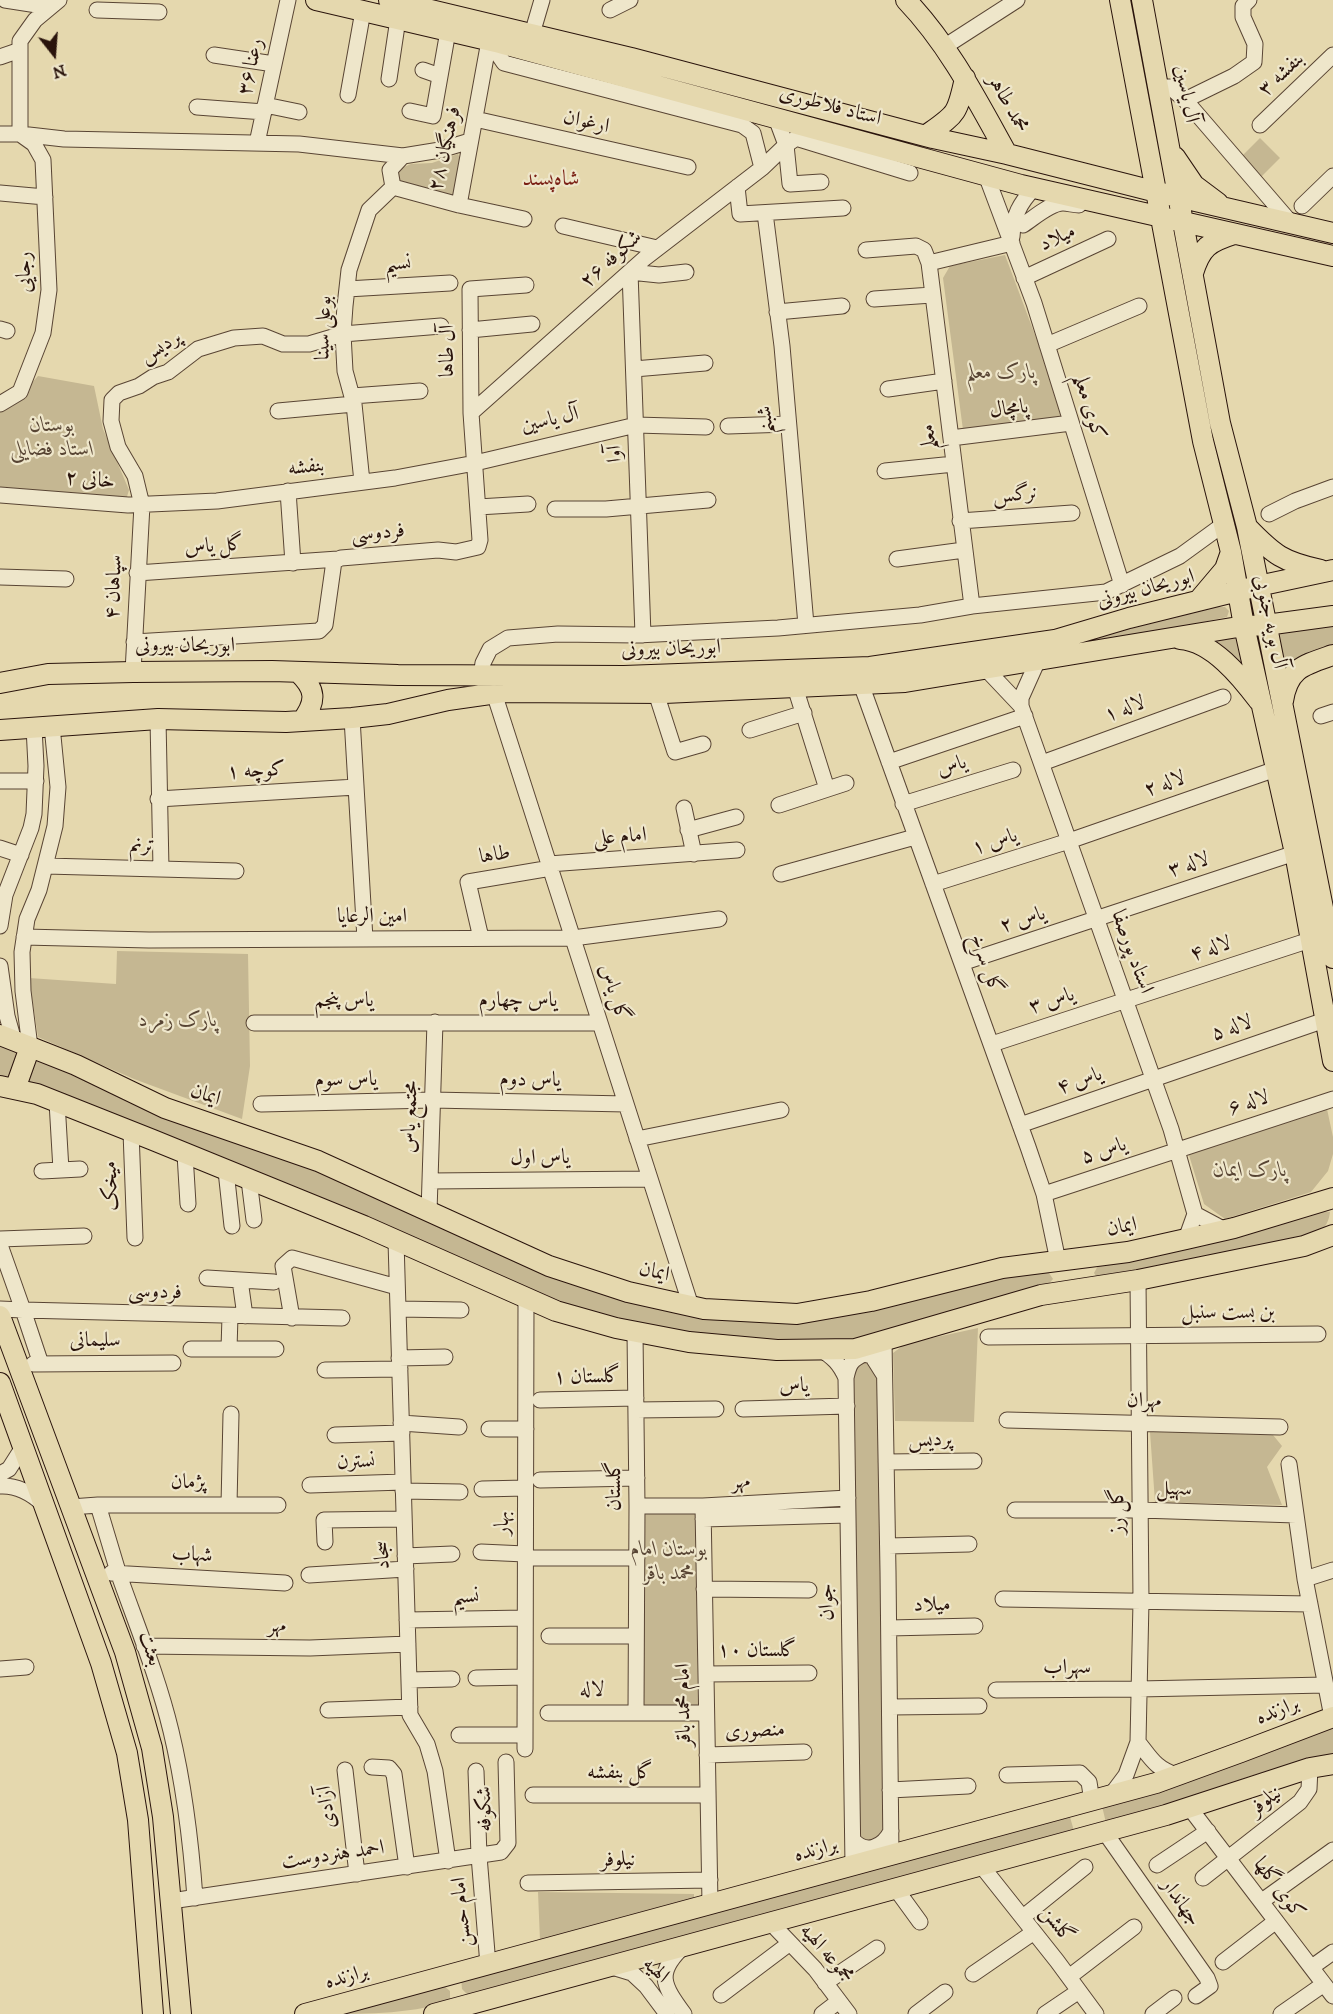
<!DOCTYPE html>
<html>
<head>
<meta charset="utf-8">
<style>
	body { margin:0 }
	#map { position:relative; width:1333px; height:2014px; overflow:hidden; background:#e5d8ae; font-family:"IM FELL DW Pica",serif }
	canvas { display:block }
	.north { position:absolute; left:24px; top:24px; width:60px; height:60px; -webkit-text-stroke:4px #eee6ca; paint-order:stroke; rotate:163deg; font-size:16px; font-weight:700; line-height:24px; text-align:center; color:#2a140c }
	.north::after { content:''; display:block; margin:auto; width:21px; height:27px; background:#2a140c; clip-path:polygon(50% 0,100% 100%,50% 72%,0 100%) }
</style>
</head>
<body>
<div id="map">
<canvas width="1333" height="2014"></canvas>
<div class="north">N</div>
</div>
<script>
const c = document.querySelector('canvas').getContext('2d');
c.lineJoin = 'round';
function paint(path, color) { c.fillStyle = color; c.fill(path, 'evenodd'); }
function stroke(path, color, width, dash) { c.strokeStyle = color; c.lineWidth = width; c.lineCap = dash ? 'butt' : 'round'; c.setLineDash(dash || []); c.stroke(path); }
function label(font, color, halo, rows, align = 'center') {
  c.font = font + ' "IM FELL DW Pica",Amiri,serif'; c.lineWidth = 4.5; c.setLineDash([]); c.textBaseline = 'middle'; c.strokeStyle = halo; c.fillStyle = color; for (const [text, x, y, turn = 0] of rows) {
    c.save(); c.translate(x, y); c.rotate((+turn || 0) * Math.PI / 180); c.textAlign = isNaN(turn) ? turn : align; if (halo) c.strokeText(text, 0, 0); c.fillText(text, 0, 0); c.restore();
  }
}
const green = new Path2D(`
	M 1260,138 L 1280,158 L 1259,179 L 1239,159 Z
	M 458,154 L 461,160 L 456,192 L 451,196 L 402,183 L 397,176 L 399,169 L 411,164 L 432,163 Z
	M 1005,255 L 1038,343 L 1061,416 L 963,430 L 943,278 L 950,266 Z
	M 38,376 L 94,386 L 103,429 L 129,490 L 126,500 L 0,488 L 0,410 L 26,389 Z
	M 1212,607 L 1225,607 L 1229,611 L 1227,617 L 1113,641 L 995,661 L 1074,643 Z
	M 1333,622 L 1333,649 L 1284,676 L 1275,631 Z
	M 1238,630 L 1249,680 L 1204,644 Z
	M 117,951 L 248,954 L 250,1066 L 242,1119 L 134,1079 L 38,1037 L 29,978 L 116,984 Z
	M 0,1043 L 19,1050 L 10,1078 L 0,1076 Z
	M 36,1056 L 321,1168 L 547,1271 L 801,1322 L 906,1303 L 998,1278 L 1047,1270 L 1053,1279 L 1046,1287 L 856,1342 L 771,1343 L 674,1331 L 562,1307 L 27,1083 Z
	M 1327,1109 L 1333,1137 L 1333,1154 L 1328,1171 L 1311,1192 L 1225,1219 L 1204,1204 L 1188,1152 Z
	M 1312,1210 L 1330,1212 C 1328,1228 1321,1231 1308,1238 L 1098,1279 L 1094,1273 L 1100,1262 Z
	M 978,1328 L 974,1422 L 895,1421 L 893,1353 L 905,1344 Z
	M 868,1358 L 877,1379 L 885,1808 C 884,1824 884,1833 872,1845 L 858,1837 L 851,1368 Z
	M 1150,1432 L 1273,1435 L 1282,1446 L 1267,1467 L 1282,1505 L 1155,1502 Z
	M 695,1510 L 698,1705 L 644,1706 L 641,1511 Z
	M 1333,1724 L 1333,1753 L 1250,1776 L 1170,1805 L 1106,1823 L 1102,1806 Z
	M 1070,1817 L 1074,1831 L 964,1859 L 786,1910 L 469,1996 L 462,1989 L 461,1978 L 906,1858 Z
	M 538,1892 L 694,1894 L 694,1899 L 540,1941 Z
	M 444,1986 L 450,1991 L 450,1999 C 422,2014 363,2014 328,2014 Z`);
const minor = new Path2D(`
	M 5,0 L 50,7
	M 97,10 L 159,12
	M 610,10 L 630,0
	M 532,34 L 542,0
	M 489,41 L 504,63 L 742,125 L 753,133 L 762,168
	M 944,47 L 1017,0
	M 214,55 L 274,64
	M 0,57 L 20,50
	M 423,70 L 440,76
	M 389,79 L 398,19
	M 1159,87 L 1170,87 L 1185,100 L 1291,223
	M 348,95 L 363,11
	M 1185,100 L 1234,76 L 1254,62 L 1255,44 L 1243,17 L 1243,6 L 1249,0
	M 265,105 L 299,112
	M 197,107 L 264,112
	M 410,111 L 433,116 L 448,31
	M 776,118 L 786,145 L 790,184 L 821,182
	M 475,119 L 688,167
	M 1260,125 L 1333,55
	M 0,134 L 20,134 L 64,139 L 299,144 L 403,156
	M 20,134 L 20,41 L 35,20 L 59,0
	M 796,138 L 910,173
	M 257,143 L 288,0
	M 986,175 L 1034,303 L 1122,585
	M 393,187 L 459,205 L 524,219
	M 393,187 L 390,170 L 403,156 L 440,150 L 470,141
	M 737,187 L 740,214 L 843,208
	M 0,193 L 45,197
	M 459,205 L 489,41
	M 1302,206 L 1333,176
	M 765,213 L 782,346 L 806,625
	M 1023,225 C 1034,218 1050,203 1063,203 C 1068,203 1074,205 1079,205
	M 563,226 L 657,248
	M 1012,237 C 1013,216 1020,203 1034,188
	M 866,250 L 916,246 L 924,250 L 929,263 L 972,606
	M 929,263 L 1012,243
	M 1024,278 L 1108,239
	M 347,289 L 450,283
	M 874,299 L 932,295
	M 777,312 L 842,306
	M 0,329 L 7,331
	M 470,330 L 532,324
	M 1047,345 L 1139,306
	M 634,369 L 705,363
	M 888,389 L 944,381
	M 352,396 L 420,391
	M 0,404 L 20,392 L 43,333 L 49,290 L 43,160 L 34,144 L 20,134
	M 278,411 L 354,404
	M 471,413 L 645,258 L 762,168 L 786,145 L 813,127
	M 728,426 L 788,424
	M 951,438 L 1071,423
	M 885,471 L 954,464
	M 362,482 L 354,404 L 345,371 L 343,334 L 345,306 L 349,270 L 369,210 L 393,187
	M 288,491 L 293,563
	M 0,495 L 128,505 L 217,501 L 395,478 L 475,463 L 636,425 L 706,427
	M 478,507 L 528,504
	M 555,509 L 606,509 L 708,500
	M 1269,514 L 1295,501 L 1333,487
	M 960,521 L 1072,513
	M 897,559 L 964,550
	M 137,573 L 338,559
	M 0,577 L 66,579
	M 643,635 L 630,272 L 659,275 L 686,272
	M 134,642 L 319,631 L 325,625 L 334,561 L 341,558 L 438,550 L 456,552 L 478,547 L 480,540 L 471,413 L 470,289 L 526,285
	M 1038,660 L 1021,698 L 1021,706 L 1171,1129 L 1195,1214
	M 986,669 L 1021,706
	M 133,672 L 142,505 L 135,476 L 118,447 L 111,421 L 112,400 L 119,393 L 139,386 L 153,377 L 168,372 L 198,349 L 234,338 L 263,336 L 283,344 L 309,344 L 343,334 L 441,326
	M 481,676 L 483,663 L 490,649 L 508,638 L 558,634 L 637,635 L 778,628 L 920,615 L 972,606 L 1106,592 L 1180,556 L 1224,524
	M 861,684 L 1028,1147 L 1044,1194 L 1058,1261
	M 795,687 L 827,789
	M 494,693 L 691,1306
	M 656,693 L 675,752 L 703,744
	M 1321,716 L 1333,712
	M 352,718 L 365,939
	M 158,719 L 161,869
	M 750,730 L 804,713
	M 889,762 L 1025,716
	M 1042,763 L 1223,697
	M 0,781 L 36,781
	M 158,799 L 356,787
	M 903,804 L 1013,770
	M 779,805 L 846,783
	M 684,808 L 694,854
	M 688,830 L 736,817
	M 0,848 L 21,855
	M 549,864 L 737,850
	M 46,866 L 236,871
	M 781,874 L 915,837
	M 933,884 L 1069,841 L 1276,769
	M 0,926 L 5,895 L 31,828 L 34,814 L 36,766 L 34,727
	M 24,937 L 149,940 L 573,938 L 719,919
	M 481,938 L 468,882 L 551,868
	M 962,963 L 1295,853
	M 0,966 L 7,1016 L 14,1041
	M 254,1023 L 600,1023
	M 992,1044 L 1310,940
	M 30,1047 L 23,991 L 22,952 L 27,919 L 39,890 L 55,826 L 58,787 L 52,726
	M 57,1102 L 61,1170
	M 261,1104 L 432,1100 L 626,1104
	M 1020,1125 L 1325,1020
	M 131,1132 L 135,1238
	M 637,1139 L 781,1110
	M 185,1154 L 188,1204
	M 42,1171 L 80,1169
	M 226,1171 L 232,1226
	M 249,1180 L 254,1220
	M 430,1181 L 650,1179
	M 1044,1194 L 1333,1099
	M 429,1212 L 435,1022
	M 0,1239 L 84,1236
	M 1186,1239 L 1195,1214 L 1225,1230
	M 396,1241 L 410,1715 L 427,1744 L 435,1771 L 448,1861
	M 0,1245 L 23,1310 L 0,1309
	M 207,1278 L 274,1282
	M 240,1280 L 245,1316
	M 398,1309 L 461,1310
	M 292,1318 L 283,1266 L 292,1258 L 397,1287
	M 635,1332 L 637,1506 L 636,1712
	M 988,1337 L 1318,1334
	M 884,1341 L 888,1571 L 891,1855
	M 191,1349 L 276,1349
	M 229,1349 L 230,1316
	M 820,1349 C 833,1357 840,1364 846,1378 L 853,1865
	M 399,1358 L 445,1357
	M 33,1364 L 173,1363
	M 41,1364 L 23,1310 L 342,1318
	M 325,1370 L 400,1369
	M 846,1378 C 849,1364 851,1360 864,1354 L 872,1356 L 884,1375
	M 540,1400 L 636,1398
	M 743,1409 L 847,1406
	M 636,1410 L 716,1409
	M 1007,1420 L 1280,1427
	M 401,1423 L 459,1427
	M 489,1429 L 526,1429
	M 335,1435 L 402,1433
	M 886,1462 L 974,1461
	M 1289,1464 L 1305,1579 L 1332,1717
	M 0,1474 L 9,1469 L 23,1447
	M 540,1480 L 637,1478
	M 310,1485 L 403,1482
	M 0,1486 C 17,1485 31,1493 43,1504
	M 482,1489 L 525,1488
	M 403,1491 L 460,1492
	M 98,1505 C 105,1528 112,1552 119,1575 C 137,1626 158,1677 171,1731 C 184,1785 191,1842 195,1898
	M 229,1505 L 231,1414
	M 637,1506 L 703,1506 L 848,1498
	M 703,1506 L 710,1904
	M 71,1507 L 98,1505 L 278,1505
	M 1015,1510 L 1140,1510 L 1296,1515
	M 703,1519 L 848,1515
	M 325,1542 L 324,1520 L 404,1519
	M 888,1546 L 969,1544
	M 481,1552 L 525,1554
	M 405,1556 L 452,1554
	M 533,1558 L 637,1558
	M 111,1573 L 285,1583
	M 309,1575 L 406,1569
	M 1305,1579 L 1333,1570
	M 704,1589 L 809,1590
	M 1003,1599 L 1310,1604
	M 407,1620 L 525,1618
	M 889,1628 L 975,1626
	M 549,1636 L 636,1636
	M 144,1646 L 310,1648 L 408,1644
	M 0,1669 L 26,1667
	M 706,1674 L 809,1673
	M 476,1678 L 525,1677
	M 409,1680 L 452,1679
	M 996,1690 L 1139,1689 L 1325,1685
	M 890,1707 L 979,1706
	M 328,1710 L 410,1707
	M 548,1713 L 706,1713
	M 459,1735 L 525,1735
	M 1138,1742 C 1151,1758 1155,1768 1176,1775
	M 525,1749 L 526,1298
	M 707,1755 L 804,1752
	M 372,1767 L 389,1768 L 394,1774 L 407,1867
	M 345,1770 L 357,1874
	M 476,1771 L 479,1856 L 488,1965
	M 1007,1775 L 1080,1773 L 1089,1782 L 1092,1801
	M 890,1790 L 968,1786
	M 533,1795 L 708,1795
	M 1111,1795 L 1126,1775 L 1138,1742 L 1141,1601 L 1138,1280
	M 1189,1807 L 1333,1996
	M 1104,1831 L 1207,1978 L 1210,1986 L 1196,1996
	M 853,1840 C 866,1855 883,1847 891,1831
	M 980,1864 L 1057,1961 L 1096,2014
	M 1157,1865 L 1208,1831
	M 1203,1878 L 1300,1802 L 1309,1789 L 1310,1768
	M 528,1883 L 710,1880
	M 896,1889 L 920,1922
	M 171,1901 L 501,1852 L 508,1843 L 506,1762
	M 1262,1901 L 1333,1850
	M 1023,1917 L 1085,1867
	M 770,1922 L 815,1969 L 849,2014
	M 684,1946 C 655,1973 663,1985 684,2014
	M 1223,1962 L 1276,1921
	M 609,1966 L 632,1973 L 646,1986 L 667,2014
	M 1312,1967 L 1333,1952
	M 973,1974 L 1034,1932
	M 1069,1977 L 1134,1927
	M 825,1983 L 877,1948
	M 721,1995 L 790,1943
	M 822,2014 L 839,2001
	M 916,2014 L 945,1992
	M 1045,2014 L 1079,1991
	M 1153,2014 L 1174,1998
	M 1281,2014 L 1324,1984`);
const major = new Path2D(`
	M 316,0 L 500,43 L 1021,185 L 1333,256
	M 389,0 L 631,58 L 933,138 L 1007,154 L 1157,192 L 1333,233
	M 906,0 C 949,45 977,100 1007,154
	M 1120,0 L 1203,441 L 1231,552 L 1244,626 L 1295,853 L 1333,1061
	M 1142,0 L 1220,423 L 1247,527 L 1333,958
	M 925,136 C 956,114 957,116 965,78
	M 1175,157 L 1194,185 L 1218,203
	M 1193,273 C 1201,247 1209,242 1234,234
	M 1247,527 C 1274,555 1283,562 1321,570
	M 1198,601 L 1225,569 L 1231,552
	M 1180,639 C 1212,641 1241,677 1259,701
	M 298,672 C 316,689 317,701 302,721
	M 0,683 L 48,674 L 133,672 L 272,671 L 398,675 L 624,676 L 870,667 L 1055,640 L 1129,618 L 1258,586 L 1333,570
	M 1283,701 C 1288,668 1304,665 1333,655
	M 0,730 L 158,719 L 286,722 L 352,718 L 388,714 L 448,700 L 504,692 L 664,693 L 905,682 L 1244,626 L 1266,625 L 1333,616
	M 0,1035 L 76,1065 L 165,1108 L 318,1161 L 549,1266 L 628,1292 L 704,1309 L 797,1314 L 871,1301 L 1002,1268 L 1128,1252 L 1186,1239 L 1234,1228 L 1333,1198
	M 0,1086 L 37,1094 L 153,1140 L 364,1226 L 556,1311 L 616,1328 L 689,1342 L 777,1350 L 855,1349 L 1041,1295 L 1138,1280 L 1304,1246 L 1333,1235
	M 15,1089 L 30,1047
	M 0,1316 L 125,1652 L 152,1748 L 163,1817 L 181,2014
	M 0,1383 L 101,1663 L 127,1753 L 138,1820 L 153,2014
	M 305,2014 L 1156,1783 L 1241,1752 L 1333,1717
	M 434,2014 L 1166,1815 L 1310,1768 L 1333,1764`);
const streetNames = [
	["رعنا ۳۶",252,67,-78],
	["بنفشه ۳",1282,75,-44],
	["آل یاسین",1185,94,79],
	["محمد طاهر",1007,104,61],
	["استاد فلاطوری",830,107,15],
	["ارغوان",586,123,13],
	["فرهنگیان ۲۸",446,149,-77],
	["میلاد",1058,239,-25],
	["شکوفه ۲۶",612,260,-42],
	["نسیم",398,265,-3],
	["رجایی",26,272,-90],
	["بوعلی سینا",325,328,-88],
	["پردیس",161,348,-31],
	["آل طاها",449,351,-90],
	["کوی معلم",1088,407,73],
	["پامچال",1009,410,-7],
	["شبنم",767,420,-95],
	["آل یاسین",550,421,-13],
	["معلم",930,437,-97],
	["آوا",616,454,-92],
	["بنفشه",306,468,-7],
	["خانی ۲",90,481,5],
	["نرگس",1015,496,-4],
	["فردوسی",378,534,-5],
	["گل یاس",214,547,-4],
	["سپاهان ۴",115,587,-87],
	["ابوریحان بیرونی",1146,590,-15],
	["آل بویه جنوبی",1269,622,78],
	["ابوریحان بیرونی",185,647],
	["ابوریحان بیرونی",671,650,-2],
	["لاله ۱",1125,710,-20],
	["یاس",952,767,-17],
	["کوچه ۱",256,772,-3],
	["لاله ۲",1165,785,-19],
	["امام علی",620,838,-4],
	["یاس ۱",995,843,-18],
	["ترنم",142,847,2],
	["طاها",495,856,-9],
	["لاله ۳",1189,866,-18],
	["امین الرعایا",372,918],
	["یاس ۲",1023,921,-18],
	["لاله ۴",1211,950,-18],
	["استاد پورصفا",1131,952,70],
	["گل سرخ",985,964,70],
	["گل یاس",613,993,72],
	["یاس پنجم",344,1002],
	["یاس چهارم",518,1002],
	["یاس ۳",1052,1002,-18],
	["لاله ۵",1232,1029,-19],
	["یاس سوم",346,1081,-1],
	["یاس دوم",530,1081,1],
	["یاس ۴",1080,1082,-19],
	["ایمان",205,1096,19],
	["لاله ۶",1249,1104,-18],
	["مجتمع یاس",411,1117,-88],
	["یاس ۵",1104,1152,-18],
	["یاس اول",540,1159,-1],
	["میخک",112,1186,-92],
	["ایمان",1122,1228,-10],
	["ایمان",654,1273,13],
	["فردوسی",155,1293,2],
	["بن بست سنبل",1228,1314],
	["سلیمانی",95,1342],
	["گلستان ۱",587,1378,-1],
	["یاس",794,1387,-1],
	["مهران",1144,1402,1],
	["پردیس",930,1441,-1],
	["نسترن",356,1463,-2],
	["مهر",741,1483,-3],
	["پژمان",188,1484],
	["گلستان",616,1486,-90],
	["سهیل",1174,1490,2],
	["گل رز",1119,1511,-90],
	["بهار",504,1523,-90],
	["سجاد",384,1555,-92],
	["شهاب",192,1556,3],
	["نسیم",466,1598,-1],
	["جوان",828,1602,-91],
	["میلاد",932,1606,-1],
	["مهر",277,1627,1],
	["بعثت",149,1649,72],
	["گلستان ۱۰",757,1652],
	["سهراب",1067,1669],
	["لاله",592,1691,-1],
	["امام محمد باقر",685,1705,-91],
	["برازنده",1278,1712,-21],
	["منصوری",755,1732,-2],
	["گل بنفشه",620,1774],
	["نیلوفر",1266,1802,-38],
	["آزادی",328,1807,-97],
	["شکوفه",486,1809,-91],
	["برازنده",816,1851,-15],
	["احمد هنردوست",333,1856,-8],
	["نیلوفر",618,1861,-1],
	["کوی گلها",1278,1889,53],
	["جهاندار",1180,1903,55],
	["امام حسن",463,1912,-95],
	["گلشن",1056,1925,52],
	["مجموعه الهیه",826,1954,49],
	["الهیه",655,1971,43],
	["برازنده",347,1978,-15]
];
const parkNames = [
	["پارک معلم",1001,374],
	["بوستان",52,427],
	["استاد فضایلی",52,451],
	["پارک زمرد",178,1022],
	["پارک ایمان",1250,1172],
	["بوستان امام",669,1551],
	["محمد باقر",669,1575]
];
const neighbourhoodNames = [
	["شاه‌پسند",551,180]
];
paint(green, '#c5b792');
stroke(minor, '#594534', 17);
stroke(major, '#2a140c', 22);
stroke(minor, '#eee6ca', 15);
stroke(major, '#e5d8ae', 20);
label('21px', '#2a140c', '#eee6ca', streetNames);
label('italic 21px', '#584534', '#eee6ca', parkNames);
label('22px', '#7a1f14', '#eee6ca', neighbourhoodNames);
</script>
</body>
</html>
